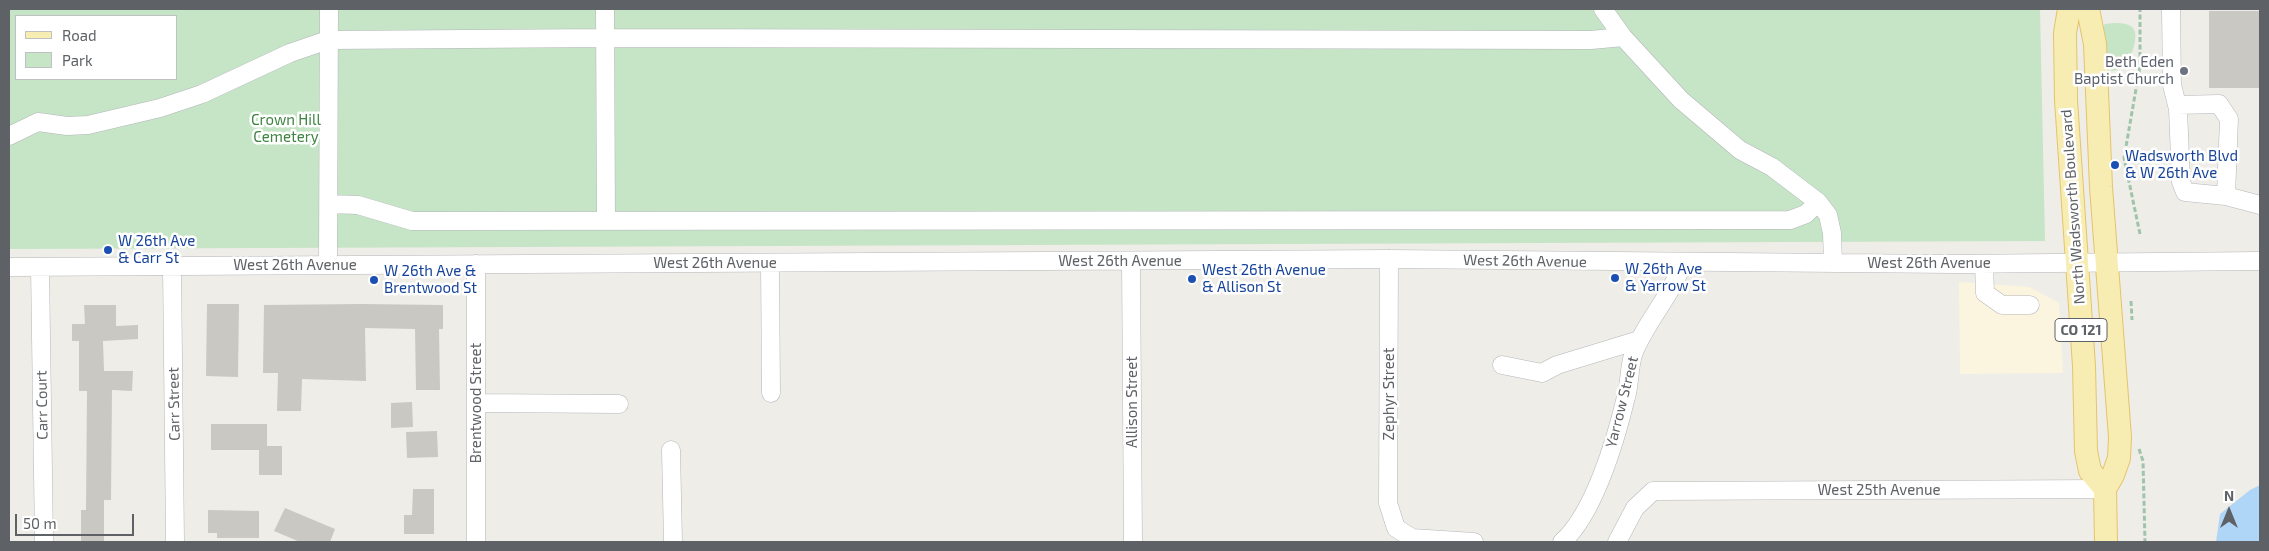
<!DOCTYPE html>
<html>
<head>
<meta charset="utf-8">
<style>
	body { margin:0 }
	#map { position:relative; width:2269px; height:551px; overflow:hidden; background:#efede7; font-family:"Exo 2",sans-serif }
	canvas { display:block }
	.frame { position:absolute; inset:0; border:10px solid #5e6165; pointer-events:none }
	.legend { position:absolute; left:15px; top:15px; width:162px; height:65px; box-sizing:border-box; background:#fff; border:1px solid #bfc0c1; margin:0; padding:6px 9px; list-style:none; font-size:15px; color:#5e6165 }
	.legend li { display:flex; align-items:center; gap:10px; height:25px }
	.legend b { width:25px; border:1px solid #bfc0c1 }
	.north { position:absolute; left:2204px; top:486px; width:50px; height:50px; -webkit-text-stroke:4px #fff; paint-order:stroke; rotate:0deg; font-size:14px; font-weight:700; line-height:20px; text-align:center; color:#5e6165 }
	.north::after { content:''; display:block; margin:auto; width:18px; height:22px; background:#5e6165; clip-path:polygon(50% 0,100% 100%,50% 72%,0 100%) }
	.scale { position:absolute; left:15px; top:514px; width:119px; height:22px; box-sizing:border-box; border:2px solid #5e6165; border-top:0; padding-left:6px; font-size:15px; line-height:18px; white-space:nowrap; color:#5e6165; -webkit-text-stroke:4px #fff; paint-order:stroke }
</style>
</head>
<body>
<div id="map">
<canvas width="2269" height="551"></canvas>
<div class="frame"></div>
<ul class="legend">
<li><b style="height:6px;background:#f7edb3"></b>Road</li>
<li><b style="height:14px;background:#c6e4c6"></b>Park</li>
</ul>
<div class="north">N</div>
<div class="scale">50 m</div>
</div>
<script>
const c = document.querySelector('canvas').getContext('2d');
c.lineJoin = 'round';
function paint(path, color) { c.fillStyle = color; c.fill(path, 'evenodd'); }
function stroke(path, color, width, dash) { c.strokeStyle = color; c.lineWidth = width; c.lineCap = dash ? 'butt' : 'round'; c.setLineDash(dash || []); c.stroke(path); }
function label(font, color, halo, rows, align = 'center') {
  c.font = font + ' "Exo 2",sans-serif'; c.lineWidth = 5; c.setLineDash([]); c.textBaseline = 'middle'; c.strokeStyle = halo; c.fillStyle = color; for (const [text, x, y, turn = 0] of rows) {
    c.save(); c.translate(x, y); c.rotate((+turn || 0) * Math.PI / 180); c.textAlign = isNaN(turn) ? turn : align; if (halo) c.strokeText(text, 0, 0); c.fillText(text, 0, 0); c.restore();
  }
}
const commercial = new Path2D(`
	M 1959,282 L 2029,287 L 2059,303 L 2063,373 L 1960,374 Z`);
const green = new Path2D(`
	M 9,9 L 2040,9 L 2045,241 L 9,249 ZM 16,16 L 176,16 L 176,79 L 16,79 Z
	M 2114,23 C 2120,23 2128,23 2133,28 C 2140,36 2130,63 2121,68 C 2115,72 2109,71 2102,68 L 2101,29 L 2105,24 Z`);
const water = new Path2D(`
	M 2260,485 L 2260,542 L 2216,542 L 2220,514 L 2250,490 Z`);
const building = new Path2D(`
	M 2209,11 L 2260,11 L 2260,88 L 2209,88 Z
	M 207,304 L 239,304 L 238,377 L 206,376 Z
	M 361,304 L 443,305 L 443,329 L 439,329 L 440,390 L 416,390 L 415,329 L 365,328 L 366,381 L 302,379 L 301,411 L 277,411 L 278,373 L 263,373 L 264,305 Z
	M 84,305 L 116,305 L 116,326 L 138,325 L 138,339 L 103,341 L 104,371 L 133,371 L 132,391 L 112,390 L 111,500 L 104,500 L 104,542 L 81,542 L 81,510 L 86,510 L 87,391 L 79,391 L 79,341 L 72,341 L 72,324 L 85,324 Z
	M 412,402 L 413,427 L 391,428 L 391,403 Z
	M 211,424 L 267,424 L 267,446 L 282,446 L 282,475 L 259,475 L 259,450 L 211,450 Z
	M 437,431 L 438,457 L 407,458 L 406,432 Z
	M 413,489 L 434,489 L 434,534 L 404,534 L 404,515 L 412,515 Z
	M 285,508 L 335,529 L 330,542 L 300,542 L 274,531 Z
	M 208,510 L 259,511 L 259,538 L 217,538 L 217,533 L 208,533 Z`);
const path = new Path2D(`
	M 2140,234 L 2124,158 L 2140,66 L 2140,9
	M 2131,301 L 2132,320
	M 2139,449 L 2143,461 L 2145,542`);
const minor = new Path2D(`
	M 605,9 L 606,221
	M 1603,9 L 1623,37 L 1681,100 L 1740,150 L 1772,167 L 1818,202 L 1828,215 L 1832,233 L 1833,263
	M 2171,9 L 2172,85 L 2178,109 L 2181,182 L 2185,192 L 2226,196 L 2260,205
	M 2177,105 L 2219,104 L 2229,119 L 2226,196
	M 9,136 L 38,122 L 67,126 L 88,125 L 160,108 L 202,94 L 290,53 L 328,40 L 605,38 L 1591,40 L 1623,37
	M 329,204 L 358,205 L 412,221 L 1790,220 L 1806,214 L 1818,202
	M 1389,259 L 1388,503 L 1396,528 L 1412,538 L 1474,542
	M 1131,261 L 1133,542
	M 770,263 L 771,393
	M 476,264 L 476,542
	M 1984,264 L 1985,293 L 2002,305 L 2030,305
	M 328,265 L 329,9
	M 172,266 L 175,542
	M 9,267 L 1389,259 L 1952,264 L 2260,261
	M 40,267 L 44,542
	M 1502,365 L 1542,373 L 1557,365 L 1639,340
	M 476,403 L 619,404
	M 671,450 L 673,542
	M 1562,542 C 1594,514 1616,439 1626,397 C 1630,384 1629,364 1634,352 C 1647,320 1672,295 1683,262
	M 1617,542 L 1635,508 L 1653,491 L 2105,489`);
const major = new Path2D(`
	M 2069,9 L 2065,33 L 2066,100 L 2084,366 L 2086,451 L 2090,471 L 2105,489
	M 2088,9 L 2095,44 L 2101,187 L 2120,437 L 2119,458 L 2113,475 L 2105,489 L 2106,542`);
const markers = [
	[2184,71,5,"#6b7280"],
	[2115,165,5,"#1a4fb4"],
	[108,250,5,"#1a4fb4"],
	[1615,278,5,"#1a4fb4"],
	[1192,279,5,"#1a4fb4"],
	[374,280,5,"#1a4fb4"]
];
const shields = [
	[2081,330,52]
];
const shieldNames = [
	["CO 121",2081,330]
];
const worshipNames = [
	["Beth Eden",2174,62],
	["Baptist Church",2174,79]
];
const parkNames = [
	["Crown Hill",286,120],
	["Cemetery",286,137]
];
const transitNames = [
	["Wadsworth Blvd",2125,156],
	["& W 26th Ave",2125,173],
	["W 26th Ave",118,241],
	["& Carr St",118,258],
	["W 26th Ave",1625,269],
	["& Yarrow St",1625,286],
	["West 26th Avenue",1202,270],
	["& Allison St",1202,287],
	["W 26th Ave &",384,271],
	["Brentwood St",384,288]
];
const streetNames = [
	["North Wadsworth Boulevard",2073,207,-94],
	["West 26th Avenue",1120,261],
	["West 26th Avenue",1525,261,1],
	["West 26th Avenue",715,263],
	["West 26th Avenue",1929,263],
	["West 26th Avenue",295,265],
	["Zephyr Street",1389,394,-90],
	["Allison Street",1132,402,-90],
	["Yarrow Street",1622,402,-76],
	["Brentwood Street",476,403,-90],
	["Carr Street",174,404,-91],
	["Carr Court",42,405,-91],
	["West 25th Avenue",1879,490]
];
paint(commercial, '#fbf5e0');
paint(green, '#c6e4c6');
paint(water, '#afd6f7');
paint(building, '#cac8c3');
stroke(minor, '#b4b6ba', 19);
stroke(major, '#e4c46b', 24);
stroke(path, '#9fc4ab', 3, [5, 2.5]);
stroke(minor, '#fff', 18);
stroke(major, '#f7edb3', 22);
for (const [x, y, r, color] of markers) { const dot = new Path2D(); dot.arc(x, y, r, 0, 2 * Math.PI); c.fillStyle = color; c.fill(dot); stroke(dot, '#fff', 2); }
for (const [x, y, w] of shields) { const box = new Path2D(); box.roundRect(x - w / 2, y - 11.5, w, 23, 4); c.fillStyle = '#fff'; c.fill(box); stroke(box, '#5e6165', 1); }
label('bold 14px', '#5e6165', null, shieldNames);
label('15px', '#5b616d', '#fff', worshipNames, 'right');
label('15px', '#3f8443', '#fff', parkNames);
label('15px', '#164399', '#fff', transitNames, 'left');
label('15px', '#5e6165', '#fff', streetNames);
</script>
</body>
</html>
